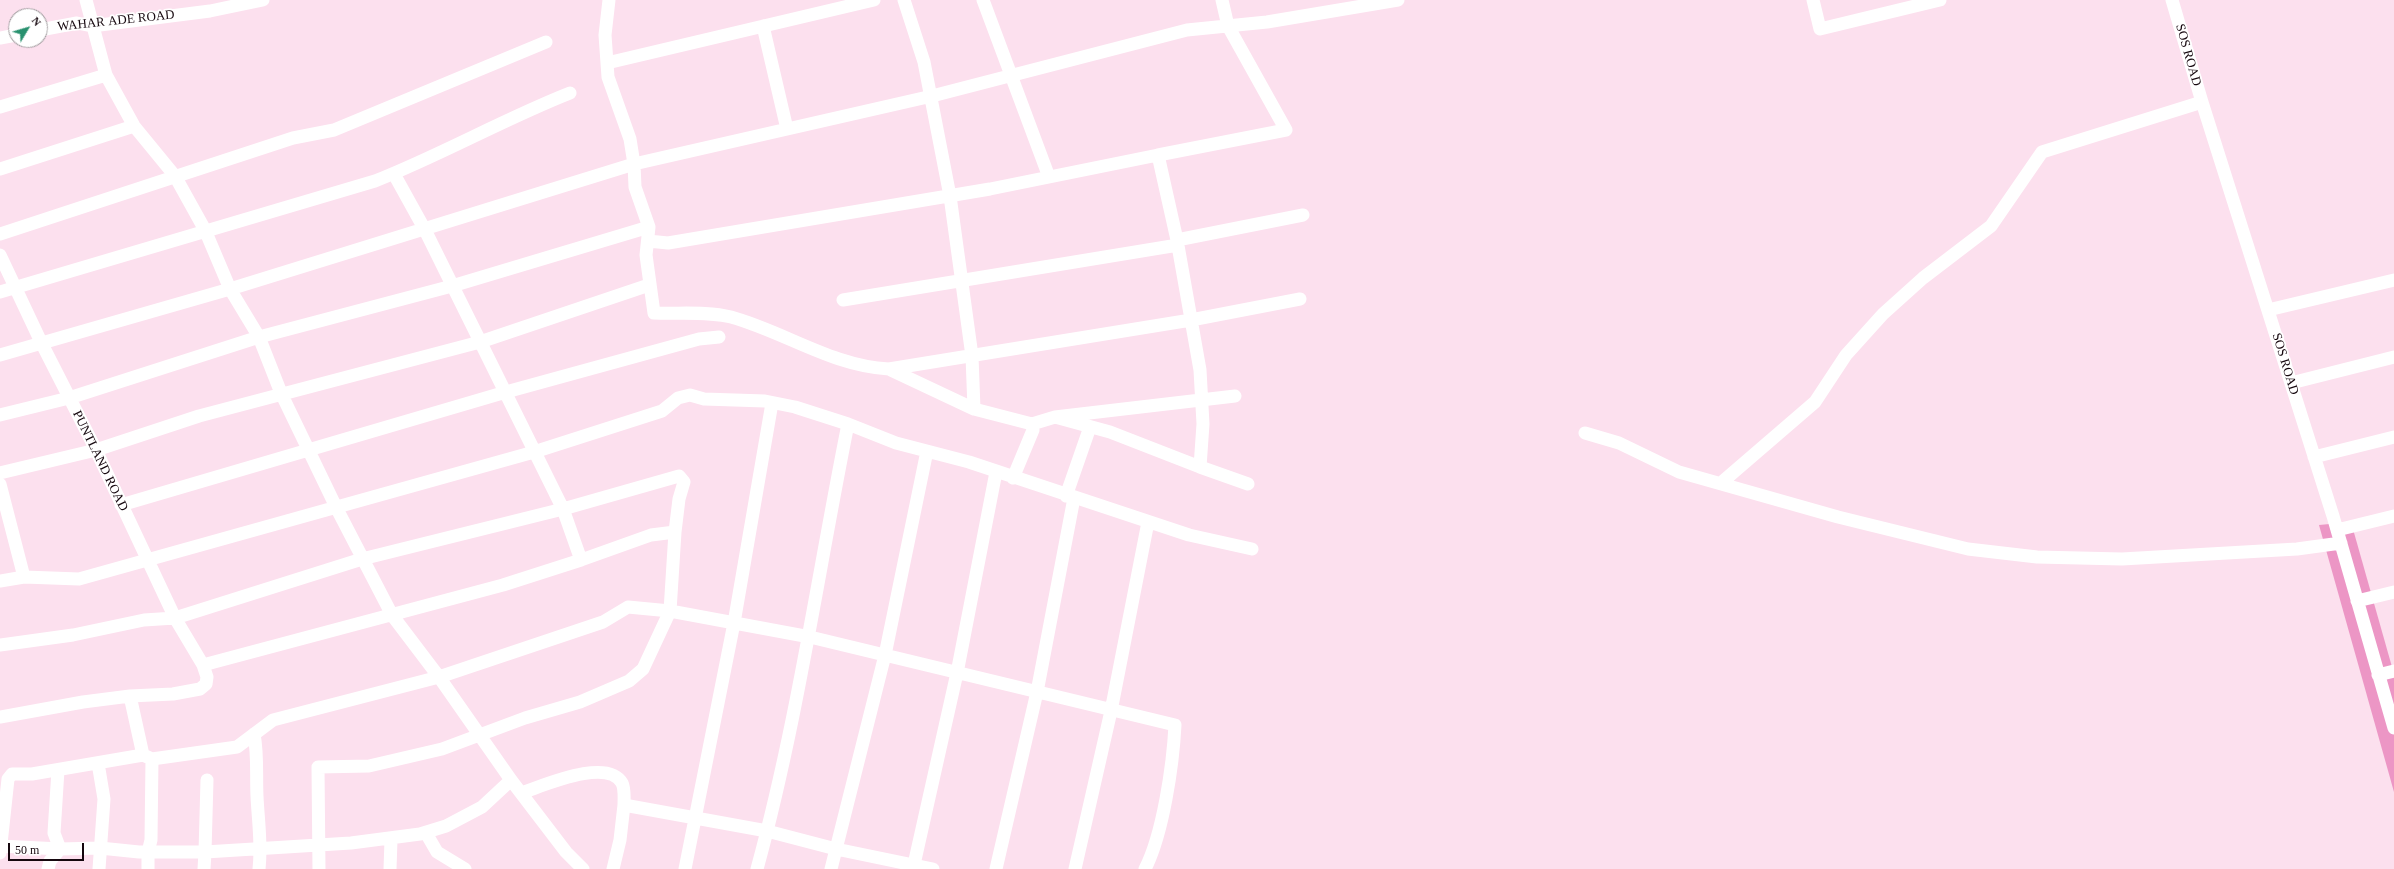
<!DOCTYPE html>
<html>
<head>
<meta charset="utf-8">
<style>
	body { margin:0 }
	#map { position:relative; width:2394px; height:869px; overflow:hidden; background:#fce0ee; font-family:Georgia,serif }
	canvas { display:block }
	.north { position:absolute; left:8px; top:8px; width:40px; height:40px; box-sizing:border-box; background:#fff; border:1px solid #a19c9f; border-radius:50%; rotate:52deg; font-size:11px; font-weight:700; line-height:16px; text-align:center; color:#15070e }
	.north::after { content:''; display:block; margin:auto; width:14px; height:18px; background:#28906e; clip-path:polygon(50% 0,100% 100%,50% 72%,0 100%) }
	.scale { position:absolute; left:8px; top:843px; width:76px; height:18px; box-sizing:border-box; border:2px solid #15070e; border-top:0; padding-left:5px; font-size:12px; line-height:14px; white-space:nowrap; color:#15070e; -webkit-text-stroke:3px #fff; paint-order:stroke }
</style>
</head>
<body>
<div id="map">
<canvas width="2394" height="869"></canvas>
<div class="north">N</div>
<div class="scale">50 m</div>
</div>
<script>
const c = document.querySelector('canvas').getContext('2d');
c.lineJoin = 'round';
function paint(path, color) { c.fillStyle = color; c.fill(path, 'evenodd'); }
function stroke(path, color, width, dash) { c.strokeStyle = color; c.lineWidth = width; c.lineCap = dash ? 'butt' : 'round'; c.setLineDash(dash || []); c.stroke(path); }
function label(font, color, halo, rows, align = 'center') {
  c.font = font + ' Georgia,serif'; c.lineWidth = 3.5; c.setLineDash([]); c.textBaseline = 'middle'; c.strokeStyle = halo; c.fillStyle = color; for (const [text, x, y, turn = 0] of rows) {
    c.save(); c.translate(x, y); c.rotate((+turn || 0) * Math.PI / 180); c.textAlign = isNaN(turn) ? turn : align; if (halo) c.strokeText(text, 0, 0); c.fillText(text, 0, 0); c.restore();
  }
}
const green = new Path2D(`
	M 2351,522 L 2394,674 L 2394,792 L 2319,525 Z`);
const minor = new Path2D(`
	M 86,0 L 106,75 L 134,126 L 175,176 L 205,230 L 230,289 L 259,337 L 281,393 L 336,507 L 392,615 L 439,677 L 511,780 L 566,852 L 583,869
	M 609,0 L 605,35 L 608,77 L 630,139 L 634,164 L 635,187 L 649,227 L 646,255 L 654,313 C 679,314 707,311 731,317 C 785,332 832,366 889,369 L 1191,320 L 1300,299
	M 904,0 L 924,62 L 950,196 L 972,356 L 974,409 L 1032,424 L 1055,417
	M 983,0 L 1049,177
	M 1222,0 L 1228,26 L 1286,130 L 1158,155 L 1177,240 L 1303,215
	M 1813,0 L 1820,29 L 1940,0
	M 2172,0 L 2202,102 L 2333,516 L 2394,728
	M 763,26 L 787,129
	M 40,30 L 77,23 L 92,26 L 210,11 L 263,0
	M 0,38 L 16,35
	M 607,63 L 874,0
	M 0,107 L 106,75
	M 0,169 L 134,126
	M 394,174 L 425,230 L 563,509 L 581,560
	M 0,234 L 293,138 L 334,130 L 546,42
	M 1177,240 L 1200,370 L 1203,424 L 1200,467 L 1248,484
	M 648,241 L 668,243 L 990,189 L 1158,155
	M 0,255 L 41,342 L 96,450 L 175,618 L 203,665 L 207,677 L 206,684 L 200,689 L 173,694 L 130,696 L 83,702 L 0,717
	M 0,292 L 375,181 C 441,155 504,119 570,93
	M 843,300 L 1178,245
	M 2268,310 L 2394,280
	M 0,355 L 230,289 L 634,164 L 932,96 L 1187,30 L 1267,22 L 1398,0
	M 889,369 L 974,409
	M 2291,383 L 2394,357
	M 0,415 L 69,398 L 259,337 L 452,286 L 649,227
	M 1585,433 L 1619,443 L 1679,472 L 1838,517 L 1968,549 L 2037,557 L 2122,559 L 2297,549 L 2341,543
	M 2314,457 L 2394,437
	M 1200,467 L 1110,432 L 1055,417 L 1235,396
	M 0,473 L 96,450 L 199,416 L 480,342 L 649,285
	M 1013,478 L 1033,430 L 1032,424
	M 1721,483 L 1815,402 L 1846,355 L 1883,314 L 1923,278 L 1991,226 L 2042,152 L 2202,102
	M 0,484 L 24,577
	M 1066,496 L 1090,427
	M 121,505 L 506,392 L 699,339 L 719,337
	M 2337,530 L 2394,516
	M 0,581 L 24,577 L 79,579 L 534,452 L 662,411 L 678,398 L 690,395 L 704,399 L 765,401 L 795,407 L 848,424 L 896,443 L 969,462 L 1189,535 L 1252,549
	M 2357,601 L 2394,592
	M 0,645 L 73,635 L 144,620 L 175,618 L 362,559 L 563,509 L 679,476 L 684,482 L 679,499 L 675,532 L 670,611 L 643,669 L 629,681 L 580,702 L 525,718 L 442,749 L 369,766 L 318,767 L 319,869
	M 203,665 L 503,585 L 581,560 L 651,535 L 675,532
	M 2378,675 L 2394,671
	M 130,696 L 143,755 L 152,759 L 237,747 L 273,720 L 439,677 L 603,622 L 628,607 L 670,611 L 810,637 L 1175,725 C 1173,765 1163,834 1145,869
	M 254,734 C 258,755 256,775 257,796 C 258,820 262,844 259,869
	M 98,763 L 104,799 L 99,869
	M 207,780 L 205,852 L 351,843 L 420,834 L 446,826 L 482,807 L 511,780
	M 521,793 C 543,786 607,757 622,783 C 625,789 624,798 624,805
	M 426,833 L 437,852 L 465,869
	M 0,846 L 60,849 L 100,848 L 139,852 L 205,852 L 204,869
	M 0,853 L 8,779 L 12,774 L 32,774 L 143,755
	M 48,869 L 50,861 L 60,849 L 54,833 L 58,770
	M 148,869 L 148,852 L 151,840 L 152,759
	M 390,869 L 391,840
	M 613,869 L 620,840 L 624,805 L 767,831 L 836,849 L 933,869
	M 685,869 L 734,623 L 772,403
	M 757,869 C 797,723 818,573 848,424
	M 831,869 L 885,655 L 927,451
	M 913,869 L 957,673 L 996,472
	M 996,869 L 1037,692 L 1074,498
	M 1075,869 L 1111,711 L 1148,522`);
const streetNames = [
	["WAHAR ADE ROAD",116,21,-6],
	["SOS ROAD",2188,55,74],
	["SOS ROAD",2285,364,73],
	["PUNTLAND ROAD",100,461,64]
];
paint(green, '#ec96c5');
stroke(minor, '#fff', 13);
label('13px', '#15070e', '#fff', streetNames);
</script>
</body>
</html>
